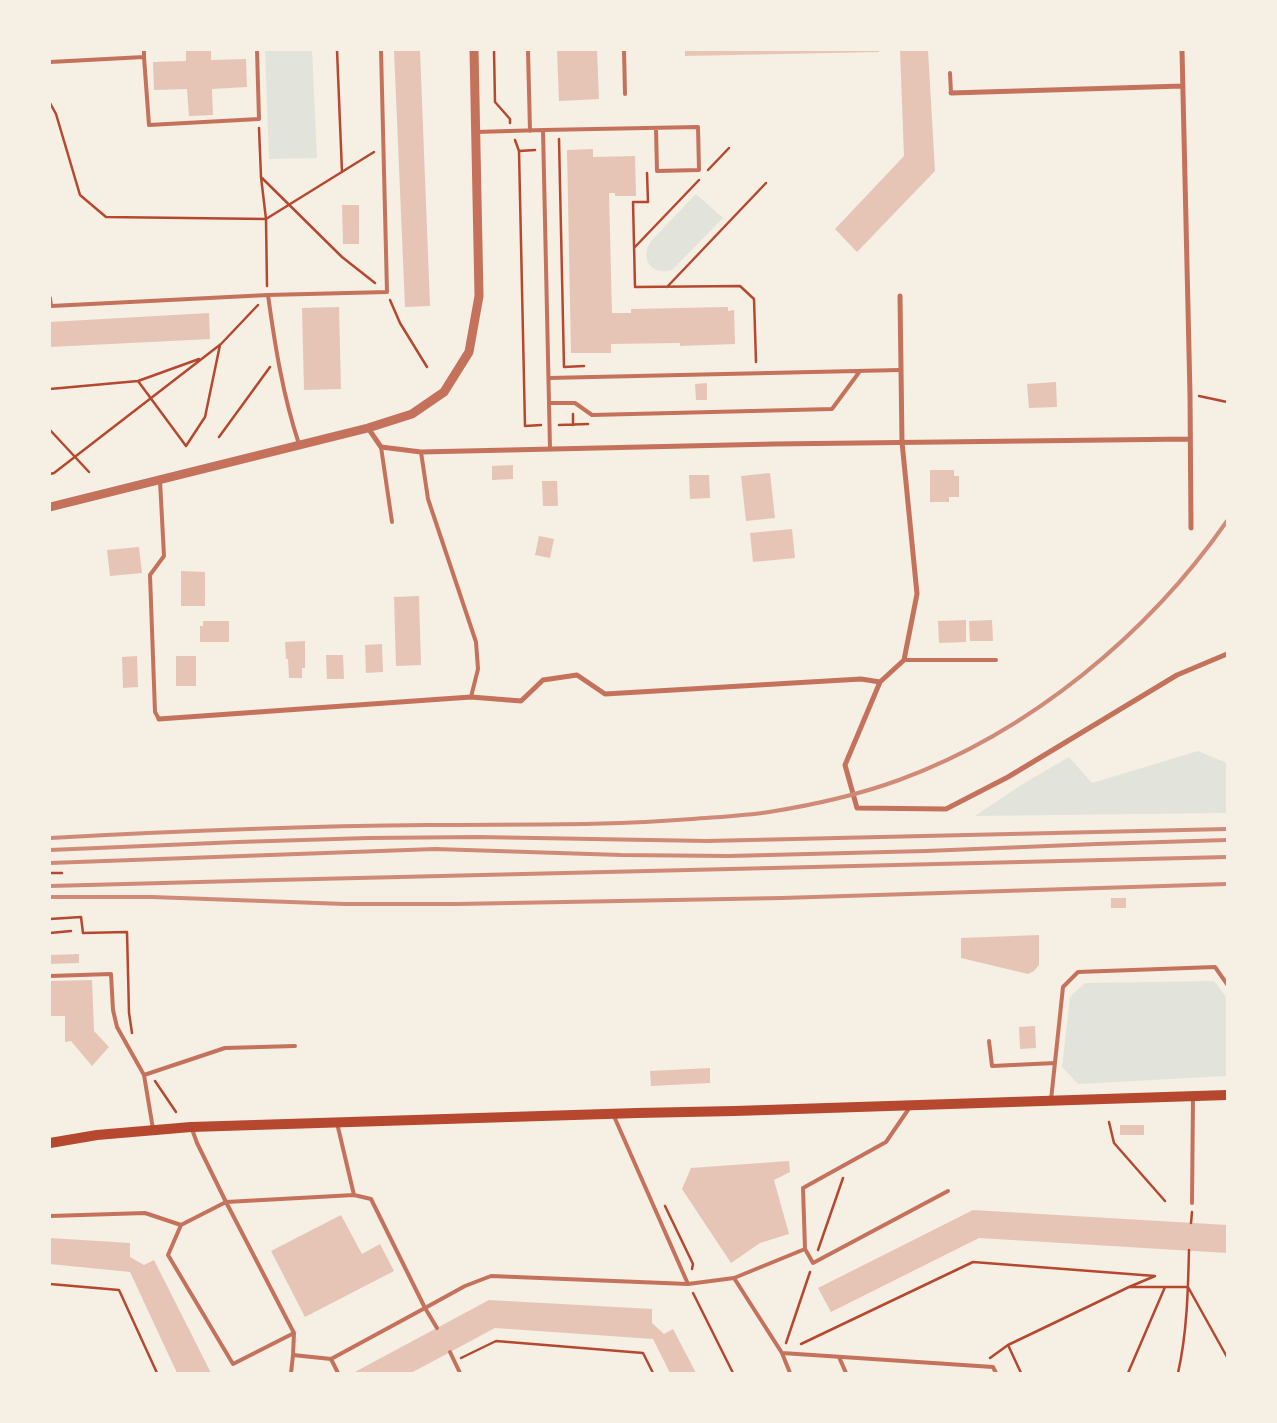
<!DOCTYPE html>
<html>
<head>
<meta charset="utf-8">
<style>
	body { margin:0 }
	#map { position:relative; width:1277px; height:1423px; overflow:hidden; background:#f6efe4; font-family:Rubik,sans-serif }
	canvas { display:block }
	.frame { position:absolute; inset:0; border:51px solid #f6efe4; pointer-events:none }
</style>
</head>
<body>
<div id="map">
<canvas width="1277" height="1423"></canvas>
<div class="frame"></div>
</div>
<script>
const c = document.querySelector('canvas').getContext('2d');
c.lineJoin = 'round';
function paint(path, color) { c.fillStyle = color; c.fill(path, 'evenodd'); }
function stroke(path, color, width, dash) { c.strokeStyle = color; c.lineWidth = width; c.lineCap = dash ? 'butt' : 'round'; c.setLineDash(dash || []); c.stroke(path); }
const green = new Path2D(`
	M 265,50 L 312,50 L 317,158 L 269,159 Z
	M 696,194 L 723,218 L 672,270 C 652,276 639,259 651,241 Z
	M 1198,751 L 1227,763 L 1227,813 L 975,816 L 1021,785 L 1069,757 L 1092,783 Z
	M 1214,981 L 1227,998 L 1227,1076 L 1078,1084 L 1062,1067 L 1070,997 L 1085,983 Z`);
const building = new Path2D(`
	M 186,50 L 211,50 L 211,60 L 246,59 L 247,87 L 212,89 L 213,115 L 189,116 L 187,89 L 154,90 L 153,62 L 186,61 Z
	M 394,50 L 420,50 L 430,306 L 405,307 Z
	M 557,50 L 597,50 L 599,99 L 559,101 Z
	M 685,50 L 879,50 L 879,52 L 685,56 Z
	M 900,50 L 928,50 L 935,171 L 857,252 L 835,229 L 904,156 Z
	M 593,149 L 593,157 L 635,156 L 636,196 L 615,196 L 615,193 L 609,193 L 612,313 L 631,313 L 631,309 L 728,307 L 728,311 L 734,310 L 735,344 L 680,346 L 680,343 L 611,344 L 611,353 L 571,353 L 567,150 Z
	M 342,205 L 359,205 L 359,244 L 343,244 Z
	M 339,307 L 341,389 L 304,390 L 302,308 Z
	M 209,313 L 210,339 L 50,347 L 50,322 Z
	M 1056,382 L 1057,407 L 1029,408 L 1027,384 Z
	M 707,383 L 707,400 L 696,400 L 695,384 Z
	M 513,465 L 513,479 L 492,480 L 492,466 Z
	M 930,470 L 954,470 L 954,476 L 959,476 L 959,497 L 949,497 L 949,502 L 930,502 Z
	M 770,473 L 775,518 L 746,521 L 741,476 Z
	M 689,475 L 709,475 L 710,498 L 690,499 Z
	M 542,481 L 557,481 L 558,506 L 543,506 Z
	M 792,529 L 795,558 L 753,562 L 750,533 Z
	M 539,536 L 554,539 L 550,558 L 535,555 Z
	M 139,547 L 142,573 L 110,576 L 107,550 Z
	M 181,571 L 205,572 L 205,606 L 181,606 Z
	M 419,596 L 421,665 L 396,666 L 394,597 Z
	M 966,620 L 966,642 L 939,643 L 938,621 Z
	M 992,620 L 993,641 L 970,641 L 969,621 Z
	M 203,621 L 229,621 L 229,642 L 200,642 L 200,626 L 203,626 Z
	M 305,641 L 305,668 L 302,668 L 302,678 L 289,678 L 288,659 L 286,659 L 285,642 Z
	M 382,644 L 383,672 L 366,673 L 365,645 Z
	M 326,655 L 343,655 L 344,679 L 327,679 Z
	M 137,656 L 138,687 L 123,688 L 122,657 Z
	M 176,656 L 196,656 L 196,686 L 176,686 Z
	M 1111,898 L 1126,898 L 1126,908 L 1111,908 Z
	M 1039,935 L 1039,965 L 1034,971 L 1028,974 L 961,958 L 961,938 Z
	M 79,954 L 79,963 L 50,964 L 50,955 Z
	M 92,980 L 94,1031 L 109,1047 L 92,1066 L 71,1041 L 65,1042 L 65,1016 L 50,1016 L 50,981 Z
	M 1035,1026 L 1036,1048 L 1020,1049 L 1019,1027 Z
	M 710,1068 L 710,1083 L 651,1086 L 650,1071 Z
	M 1120,1125 L 1144,1125 L 1144,1135 L 1120,1135 Z
	M 789,1161 L 790,1172 L 774,1180 L 789,1234 L 760,1243 L 731,1263 L 682,1189 L 691,1168 Z
	M 973,1210 L 1227,1225 L 1227,1253 L 979,1238 L 831,1312 L 818,1288 Z
	M 341,1215 L 362,1254 L 380,1244 L 394,1271 L 305,1317 L 271,1251 Z
	M 50,1238 L 130,1243 L 130,1257 L 144,1265 L 154,1260 L 211,1373 L 177,1373 L 130,1272 L 50,1264 Z
	M 489,1300 L 652,1309 L 652,1323 L 664,1334 L 673,1329 L 696,1373 L 670,1373 L 653,1339 L 495,1328 L 411,1373 L 353,1373 Z`);
const path = new Path2D(`
	M 337,50 L 342,172
	M 494,50 L 495,102 L 510,119 L 510,123
	M 50,103 L 56,114 L 80,195 L 106,217 L 266,219 L 261,177 L 259,128
	M 559,139 L 564,367 L 584,366
	M 515,140 L 519,151 L 525,426 L 541,425
	M 519,151 L 535,150
	M 708,170 L 729,148
	M 647,173 L 648,202 L 633,202 L 635,287 L 740,286 L 754,299 L 756,362
	M 262,178 L 342,257 L 375,283
	M 634,248 L 699,180
	M 267,286 L 266,219 L 374,152
	M 667,287 L 766,183
	M 390,300 L 400,323 L 427,367
	M 138,381 L 186,446 L 205,417 L 220,345
	M 50,389 L 138,381 L 199,359
	M 1199,396 L 1227,402
	M 573,414 L 573,425
	M 559,425 L 588,424
	M 50,430 L 89,472
	M 219,437 L 270,367
	M 50,474 L 54,473 L 221,344 L 258,305
	M 50,873 L 62,873
	M 50,919 L 81,917 L 83,933 L 127,932 L 129,1013 L 132,1033
	M 50,933 L 71,931
	M 155,1081 L 176,1112
	M 1109,1122 L 1114,1143 L 1165,1201
	M 665,1206 L 693,1264 L 692,1269
	M 1191,1223 L 1192,1212
	M 818,1250 L 843,1178
	M 50,1284 L 119,1290 L 157,1373
	M 693,1293 L 733,1373
	M 786,1343 L 810,1272
	M 801,1344 L 973,1262 L 1155,1276 L 1129,1287
	M 1008,1345 L 1021,1373
	M 461,1358 L 496,1341 L 643,1353 L 653,1373
	M 990,1358 L 1008,1345 L 1129,1287 L 1188,1287 L 1227,1357
	M 1128,1373 L 1165,1287
	M 1178,1373 C 1187,1333 1188,1291 1189,1250`);
const service = new Path2D(`
	M 528,50 L 530,131
	M 624,50 L 625,94
	M 144,57 L 149,125 L 259,119 L 257,50
	M 50,62 L 144,57 L 144,50
	M 950,73 L 951,93
	M 543,130 L 698,127 L 699,170 L 657,171 L 656,128
	M 476,132 L 543,130 L 549,403 L 575,403 L 592,415 L 832,409 L 860,371
	M 268,295 L 387,292 L 381,50
	M 50,298 L 51,306 L 268,295 C 275,346 283,396 299,444
	M 549,378 L 900,370
	M 549,403 L 550,449
	M 381,447 L 392,522
	M 421,452 L 428,499 L 476,642 L 478,669 L 471,697
	M 904,660 L 996,660
	M 159,719 L 155,712 L 150,575 L 164,556 L 160,481
	M 50,976 L 111,974 L 113,1010 L 117,1027 L 144,1075 L 153,1129
	M 989,1041 L 992,1066 L 1055,1063
	M 144,1075 L 225,1048 L 295,1046
	M 1051,1100 L 1063,987 L 1078,972 L 1215,967 L 1227,984
	M 910,1107 L 886,1142 L 803,1188 L 805,1249 L 813,1263 L 948,1191
	M 613,1114 L 688,1284
	M 192,1129 L 197,1143 L 226,1202 L 294,1333 L 293,1355 L 331,1359 L 338,1373
	M 1192,1203 L 1193,1096
	M 50,1216 L 145,1213 L 181,1225
	M 734,1278 L 782,1353 L 993,1367 L 996,1373
	M 437,1328 L 425,1308 L 465,1286 L 491,1276 L 688,1284 L 734,1278 L 805,1249
	M 294,1333 L 233,1364 L 168,1255 L 181,1225 L 226,1202 L 354,1195 L 337,1123
	M 450,1352 L 460,1373
	M 782,1353 L 790,1373
	M 839,1357 L 846,1373
	M 331,1359 L 425,1308 L 371,1199 L 354,1195
	M 291,1373 L 293,1355`);
const minor = new Path2D(`
	M 1182,50 L 1190,395 L 1191,528
	M 951,93 L 1183,86
	M 900,296 L 902,442 L 917,594 L 904,660 L 880,682 L 845,765 L 857,808 L 946,809 L 1008,777 L 1177,675 L 1227,654
	M 368,428 L 381,447 L 421,452 L 774,444 L 1190,439
	M 159,719 L 471,697 L 521,701 L 543,680 L 577,675 L 605,694 L 861,679 L 880,682`);
const tertiary = new Path2D(`
	M 50,507 L 368,428 L 412,414 L 444,392 L 469,352 L 479,296 L 474,50`);
const secondary = new Path2D(`
	M 50,1143 L 97,1135 L 191,1127 L 637,1113 L 735,1111 L 1227,1095`);
const rail = new Path2D(`
	M 50,838 C 176,831 302,826 429,825 C 517,824 604,826 692,819 C 717,817 743,816 769,812 C 813,805 858,795 899,780 C 1030,732 1148,634 1227,521
	M 50,850 L 238,842 L 368,838 L 478,837 L 707,841 L 1227,829
	M 50,863 L 435,849 L 621,855 L 729,856 L 926,851 L 1097,844 L 1227,840
	M 50,886 L 275,880 L 1227,857
	M 50,897 L 152,897 L 345,904 L 456,904 L 782,898 L 1227,884`);
paint(green, '#e2e4dc');
paint(building, '#e6c5b7');
stroke(path, '#b5482f', 2.5);
stroke(service, '#c5725c', 4);
stroke(minor, '#c5725c', 5);
stroke(tertiary, '#c5725c', 9);
stroke(secondary, '#b5482f', 10);
stroke(rail, '#cf8b77', 4);
</script>
</body>
</html>
